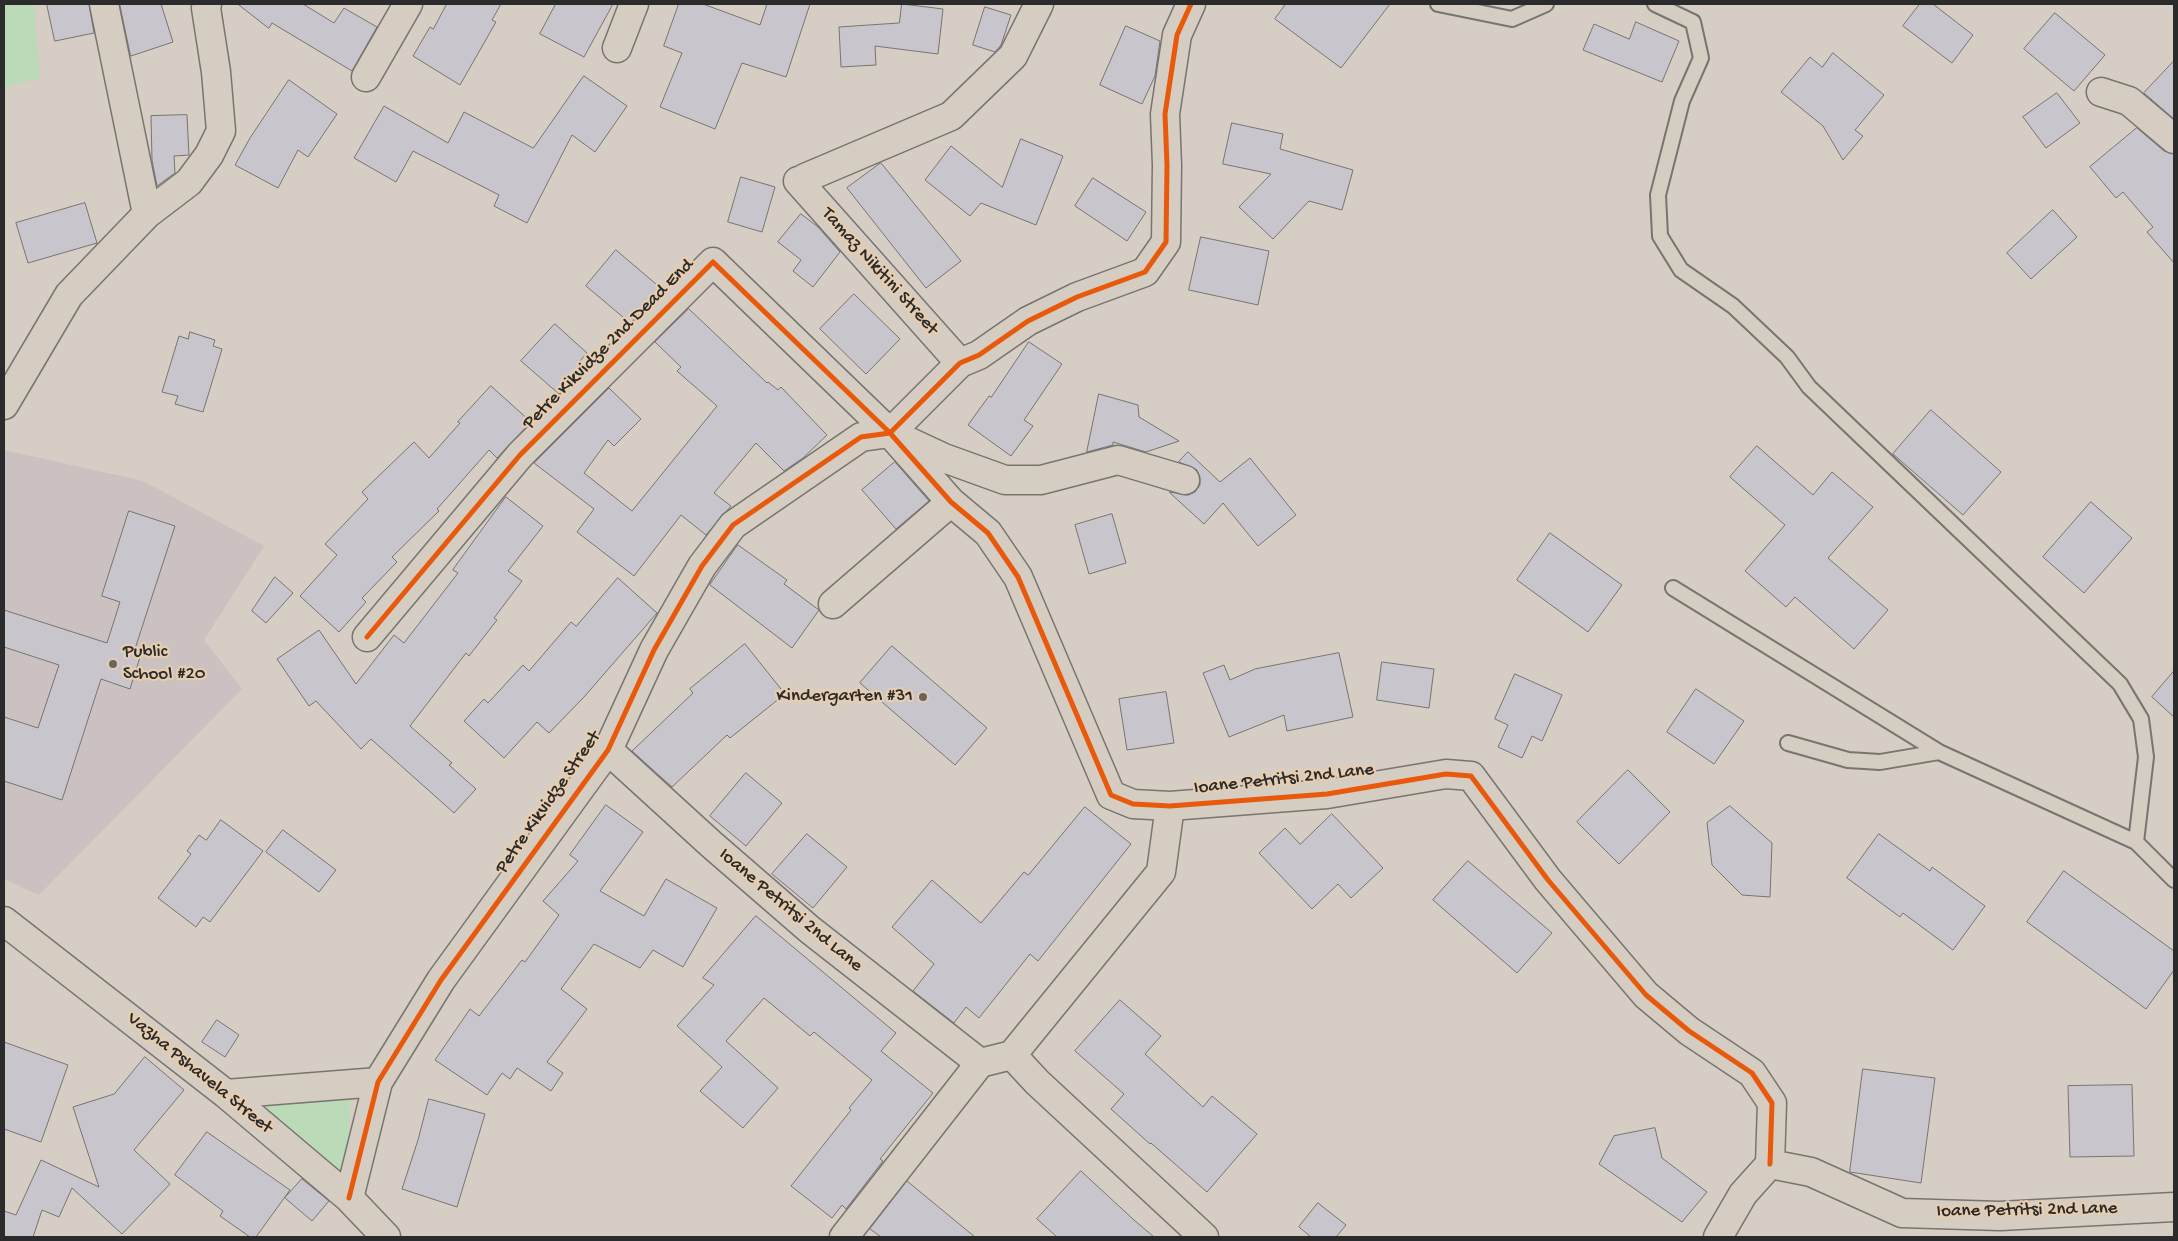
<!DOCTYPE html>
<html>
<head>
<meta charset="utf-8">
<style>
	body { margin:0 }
	#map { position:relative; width:2178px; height:1241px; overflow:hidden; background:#d6cdc5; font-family:"Gochi Hand",sans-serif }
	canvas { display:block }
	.frame { position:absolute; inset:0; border:5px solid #2b2b2b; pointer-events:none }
</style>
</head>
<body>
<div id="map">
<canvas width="2178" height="1241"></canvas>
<div class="frame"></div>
</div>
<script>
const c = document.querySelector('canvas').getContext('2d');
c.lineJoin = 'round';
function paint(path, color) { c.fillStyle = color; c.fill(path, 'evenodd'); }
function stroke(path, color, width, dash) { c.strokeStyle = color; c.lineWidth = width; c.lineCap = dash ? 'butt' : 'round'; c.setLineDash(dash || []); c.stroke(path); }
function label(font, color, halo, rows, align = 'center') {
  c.font = font + ' "Gochi Hand",sans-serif'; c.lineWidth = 4.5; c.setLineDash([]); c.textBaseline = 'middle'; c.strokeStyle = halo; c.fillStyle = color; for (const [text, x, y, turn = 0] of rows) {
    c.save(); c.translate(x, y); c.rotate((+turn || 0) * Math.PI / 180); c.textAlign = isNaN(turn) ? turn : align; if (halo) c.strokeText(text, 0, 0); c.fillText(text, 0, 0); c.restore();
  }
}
const built = new Path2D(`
	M 4,450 L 143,481 L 264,546 L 204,640 L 242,689 L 39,895 L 4,879 Z`);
const green = new Path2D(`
	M 4,4 L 34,4 L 40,78 L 4,88 Z
	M 351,1096 L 346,1188 L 256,1104 Z`);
const building = new Path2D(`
	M 47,4 L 89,4 L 94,33 L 55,41 Z
	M 120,4 L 161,4 L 173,42 L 131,56 Z
	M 238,4 L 303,4 L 334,23 L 344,8 L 377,27 L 352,71 L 272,23 L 269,28 Z
	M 447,4 L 501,4 L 492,20 L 496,22 L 460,85 L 413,56 L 430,27 L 433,29 Z
	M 556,4 L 613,4 L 584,57 L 540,34 Z
	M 679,4 L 703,4 L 760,25 L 767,4 L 810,4 L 786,77 L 742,63 L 715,129 L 660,107 L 682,53 L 664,46 Z
	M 902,4 L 943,9 L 938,54 L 875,46 L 876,65 L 841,67 L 839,27 L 899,23 Z
	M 1286,4 L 1390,4 L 1341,68 L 1275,19 Z
	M 1920,4 L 1933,4 L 1973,35 L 1952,63 L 1903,26 Z
	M 985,7 L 1011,15 L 1001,45 L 995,52 L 973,45 Z
	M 2055,13 L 2105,55 L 2074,91 L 2024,49 Z
	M 1636,22 L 1679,41 L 1662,82 L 1583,50 L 1594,24 L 1629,39 Z
	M 1126,26 L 1160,41 L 1155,76 L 1142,104 L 1100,85 Z
	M 1833,53 L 1884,95 L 1855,130 L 1863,136 L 1843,160 L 1823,126 L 1781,92 L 1810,57 L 1822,67 Z
	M 2174,61 L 2174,119 L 2144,93 Z
	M 584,76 L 627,106 L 595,152 L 572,135 L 527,223 L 494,206 L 499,195 L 413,151 L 396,182 L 354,158 L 384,106 L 448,143 L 464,112 L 533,148 Z
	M 289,80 L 337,114 L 308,157 L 298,150 L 278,188 L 235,165 L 250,138 Z
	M 2057,93 L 2080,123 L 2046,148 L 2023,117 Z
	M 187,115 L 189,155 L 174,156 L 175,173 L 157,186 L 152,160 L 151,116 Z
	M 1232,123 L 1283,134 L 1280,149 L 1353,170 L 1342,210 L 1309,201 L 1273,239 L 1239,207 L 1271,174 L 1223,164 Z
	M 2137,128 L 2164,151 L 2174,154 L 2174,263 L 2147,232 L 2153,227 L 2123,192 L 2116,198 L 2090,167 Z
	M 1021,139 L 1063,156 L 1036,225 L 981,203 L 970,216 L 925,180 L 951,146 L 1002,187 Z
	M 881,163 L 961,261 L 926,288 L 847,188 Z
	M 741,177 L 775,187 L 762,232 L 728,222 Z
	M 1093,178 L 1146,212 L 1127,241 L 1075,206 Z
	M 85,203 L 97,243 L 28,263 L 16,223 Z
	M 2053,210 L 2077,237 L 2031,279 L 2007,253 Z
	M 801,214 L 818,227 L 840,252 L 813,287 L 793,271 L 801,260 L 778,242 Z
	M 1201,237 L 1269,251 L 1258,305 L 1189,290 Z
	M 616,250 L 663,290 L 630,323 L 586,286 Z
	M 854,294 L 900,339 L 866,374 L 820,329 Z
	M 689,309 L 767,383 L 768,382 L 778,390 L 781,387 L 827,435 L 803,458 L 784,471 L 756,443 L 714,493 L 731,506 L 706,535 L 681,515 L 634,576 L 577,532 L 594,509 L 534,463 L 609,388 L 641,419 L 614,446 L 608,440 L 584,473 L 632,511 L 717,406 L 677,371 L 681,367 L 655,342 Z
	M 555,324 L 587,353 L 580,361 L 586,367 L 559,394 L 521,361 Z
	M 190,332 L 215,340 L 213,346 L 222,349 L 203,412 L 175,404 L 178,396 L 162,392 L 179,336 L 188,339 Z
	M 1029,342 L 1062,364 L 1024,420 L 1033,426 L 1011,456 L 968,425 L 989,396 L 991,397 Z
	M 491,386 L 531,422 L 497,458 L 489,450 L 437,509 L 439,511 L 392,557 L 397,562 L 362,598 L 366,602 L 339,632 L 300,596 L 337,555 L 325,544 L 368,499 L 362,492 L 414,442 L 429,458 L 460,423 L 458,422 Z
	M 1099,394 L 1138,405 L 1139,417 L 1179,441 L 1146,452 L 1113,442 L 1113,445 L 1087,452 Z
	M 1931,410 L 2001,472 L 1963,515 L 1893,454 Z
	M 1757,446 L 1813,495 L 1832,472 L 1873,507 L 1828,558 L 1888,610 L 1854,649 L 1795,597 L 1786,607 L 1745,571 L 1785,525 L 1730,477 Z
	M 1188,452 L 1220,482 L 1250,458 L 1296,515 L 1258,546 L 1223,503 L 1204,524 L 1169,492 L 1188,495 L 1195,492 L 1200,485 L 1200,477 L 1197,470 L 1179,462 Z
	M 895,462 L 929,501 L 896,529 L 862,490 Z
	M 506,497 L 543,526 L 508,571 L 522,581 L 494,618 L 497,620 L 469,656 L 466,653 L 410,726 L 452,763 L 449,765 L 476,789 L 454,813 L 371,739 L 361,749 L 316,701 L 309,706 L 277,659 L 319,630 L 356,684 L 394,635 L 404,643 L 458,573 L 453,570 Z
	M 2091,502 L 2132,538 L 2084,593 L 2043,557 Z
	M 129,511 L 175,526 L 134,652 L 141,654 L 130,689 L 101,679 L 62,800 L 4,781 L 4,717 L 38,728 L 59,665 L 4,647 L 4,610 L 107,643 L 120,602 L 102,596 Z
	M 1112,514 L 1126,563 L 1089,574 L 1075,525 Z
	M 1550,533 L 1622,585 L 1588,632 L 1517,580 Z
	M 738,545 L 787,580 L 784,584 L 819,610 L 792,648 L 710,585 Z
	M 275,577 L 293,593 L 266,623 L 252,611 Z
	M 618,578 L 657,613 L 584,697 L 549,733 L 537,722 L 504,758 L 464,721 L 484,699 L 488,703 L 523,665 L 529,671 L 571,622 L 576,626 Z
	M 745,644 L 785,694 L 730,738 L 727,735 L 672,787 L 632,751 L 693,693 L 690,689 Z
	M 892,646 L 987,728 L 955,765 L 860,683 Z
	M 1339,653 L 1353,717 L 1287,731 L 1284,715 L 1229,737 L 1203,673 L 1224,665 L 1230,680 L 1255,669 Z
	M 1382,662 L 1434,669 L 1429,708 L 1377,700 Z
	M 2174,671 L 2174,717 L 2152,697 Z
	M 1515,674 L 1562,695 L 1542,741 L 1532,736 L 1522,758 L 1498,747 L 1508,725 L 1495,719 Z
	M 1696,689 L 1744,721 L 1714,764 L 1667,732 Z
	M 1166,692 L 1174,743 L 1127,750 L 1119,699 Z
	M 1628,770 L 1670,812 L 1619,864 L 1577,822 Z
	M 746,773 L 782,803 L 746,846 L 710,816 Z
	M 606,805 L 643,832 L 600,891 L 644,916 L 666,879 L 717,908 L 683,967 L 653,950 L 640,968 L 594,944 L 561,989 L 587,1009 L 547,1062 L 563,1073 L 551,1091 L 517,1068 L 510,1079 L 502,1073 L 487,1095 L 435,1060 L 470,1009 L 479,1016 L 522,960 L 525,962 L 559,915 L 543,901 L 578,861 L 570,855 Z
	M 1730,806 L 1772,843 L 1770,897 L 1742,895 L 1712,865 L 1707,823 Z
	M 1085,807 L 1131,844 L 1038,961 L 1030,954 L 979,1018 L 966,1007 L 954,1023 L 913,991 L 934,964 L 892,927 L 932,880 L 981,923 L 1024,872 L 1028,875 Z
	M 1332,814 L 1383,868 L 1351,898 L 1338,884 L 1312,909 L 1259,853 L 1285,828 L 1300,844 Z
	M 221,820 L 263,851 L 210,922 L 203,917 L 196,927 L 158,898 L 191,854 L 187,851 L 199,835 L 206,840 Z
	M 283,830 L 336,870 L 319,892 L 266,852 Z
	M 807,834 L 847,867 L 813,908 L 772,874 Z
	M 1879,834 L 1930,871 L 1932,867 L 1985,906 L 1953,950 L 1903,913 L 1900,917 L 1847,878 Z
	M 1468,861 L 1552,933 L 1517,973 L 1433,900 Z
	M 2064,871 L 2174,951 L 2174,970 L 2146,1009 L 2027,922 Z
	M 756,916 L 896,1033 L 881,1051 L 933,1093 L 880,1159 L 883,1161 L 846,1209 L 842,1205 L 832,1218 L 791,1186 L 851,1110 L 849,1108 L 872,1080 L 814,1032 L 810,1036 L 764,998 L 726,1041 L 778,1088 L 743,1128 L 700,1091 L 722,1067 L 677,1026 L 714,985 L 703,978 Z
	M 1120,1000 L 1161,1036 L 1145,1054 L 1203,1107 L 1212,1096 L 1257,1134 L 1207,1192 L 1151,1143 L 1150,1144 L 1111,1109 L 1124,1094 L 1075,1051 Z
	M 217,1020 L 239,1035 L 225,1057 L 202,1042 Z
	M 4,1042 L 68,1065 L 41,1142 L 4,1129 Z
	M 145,1057 L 184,1090 L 134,1150 L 170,1184 L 122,1234 L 72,1188 L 59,1217 L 42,1210 L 33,1237 L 4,1237 L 4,1211 L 16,1215 L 41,1160 L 99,1187 L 73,1107 L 114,1094 Z
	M 1863,1069 L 1935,1078 L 1921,1183 L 1850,1172 Z
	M 2132,1085 L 2134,1156 L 2070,1157 L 2068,1086 Z
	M 429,1099 L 485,1114 L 457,1207 L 402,1189 L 418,1140 Z
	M 1655,1128 L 1662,1158 L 1707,1192 L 1682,1222 L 1599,1164 L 1614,1136 Z
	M 207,1132 L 290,1190 L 256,1237 L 250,1237 L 220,1216 L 223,1211 L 175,1175 Z
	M 1081,1171 L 1134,1220 L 1154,1237 L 1057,1237 L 1037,1219 Z
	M 302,1179 L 329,1201 L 312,1221 L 285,1198 Z
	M 907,1181 L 975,1237 L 881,1237 L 870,1229 Z
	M 1318,1203 L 1346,1225 L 1336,1237 L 1311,1237 L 1299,1227 Z`);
const lane = new Path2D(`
	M 1438,4 L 1512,19 L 1546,4
	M 1655,4 L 1693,22 L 1701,58 L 1682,101 L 1658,195 L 1660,236 L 1681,270 L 1733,306 L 1787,357 L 1809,387 L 2120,684 L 2141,719 L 2146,757 L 2136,842
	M 1673,588 L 1939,752 L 2136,842 L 2174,880
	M 1788,743 L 1848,760 L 1880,762 L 1939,752`);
const street = new Path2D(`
	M 104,4 L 147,214
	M 617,48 L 634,4
	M 366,77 L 408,4
	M 2101,92 L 2129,101 L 2174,139
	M 805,178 L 951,116 L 1013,56 L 1039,4
	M 798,181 L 960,363
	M 4,405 L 69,295 L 147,214 L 189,182 L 209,155 L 221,131 L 216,72 L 206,8 L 207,4
	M 901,438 L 944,458 L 1005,480 L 1041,480 L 1118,460 L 1185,480
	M 833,604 L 951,502
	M 367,637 L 520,455 L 713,262 L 890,433 L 951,502 L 988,533 L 1018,577 L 1111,795 L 1133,804 L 1170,806 L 1327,794 L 1446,774 L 1471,776 L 1548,880 L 1646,995 L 1689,1031 L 1752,1073 L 1772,1103 L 1770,1164
	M 608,750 L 711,844 L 809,929 L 980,1063
	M 4,921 L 226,1094 L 349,1198 L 386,1237
	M 1012,1055 L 1037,1082 L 1204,1237
	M 226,1094 L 378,1082
	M 349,1198 L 378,1082 L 441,980 L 608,750 L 654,650 L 702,566 L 733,525 L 861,437 L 890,433 L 960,363 L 979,355 L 1028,321 L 1077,297 L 1145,272 L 1166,242 L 1167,165 L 1165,114 L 1177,35 L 1191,4
	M 844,1237 L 980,1063 L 1012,1055 L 1161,872 L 1170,806
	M 1718,1237 L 1743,1194 L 1770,1164 L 1811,1172 L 1902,1213 L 2000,1216 L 2174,1207`);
const cycleway = new Path2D(`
	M 367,637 L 520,455 L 713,262 L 890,433 L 951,502 L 988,533 L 1018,577 L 1111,795 L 1133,804 L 1170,806 L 1327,794 L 1446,774 L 1471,776 L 1548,880 L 1646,995 L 1689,1031 L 1752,1073 L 1772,1103 L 1770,1164
	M 349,1198 L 378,1082 L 441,980 L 608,750 L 654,650 L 702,566 L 733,525 L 861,437 L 890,433 L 960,363 L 979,355 L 1028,321 L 1077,297 L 1145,272 L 1166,242 L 1167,165 L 1165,114 L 1177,35 L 1191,4`);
const markers = [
	[113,664,5,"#676461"],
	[923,697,5,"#676461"]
];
const streetNames = [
	["Tamaz Nikitini Street",879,272,48],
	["Petre Kikvidze 2nd Dead End",609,345,-45],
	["Ioane Petritsi 2nd Lane",1284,780,-6],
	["Petre Kikvidze Street",549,803,-55],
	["Ioane Petritsi 2nd Lane",790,911,40],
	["Vazha Pshavela Street",199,1074,39],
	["Ioane Petritsi 2nd Lane",2027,1211,-1]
];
const poiNames = [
	["Public",123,653],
	["School #20",123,675],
	["Kindergarten #31",913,697,"right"]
];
paint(built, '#cac1c0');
paint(green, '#bbdab7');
paint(building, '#c8c6cc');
stroke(building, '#787470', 1);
stroke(lane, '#787470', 18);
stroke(street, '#787470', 31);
stroke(lane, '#d5ccc2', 14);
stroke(street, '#d5ccc2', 28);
stroke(cycleway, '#e8590c', 5);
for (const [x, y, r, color] of markers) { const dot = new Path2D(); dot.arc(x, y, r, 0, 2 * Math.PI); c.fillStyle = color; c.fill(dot); stroke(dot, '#e7cdaf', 2); }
label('19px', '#2b2b2b', '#e7cdaf', streetNames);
label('19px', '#2b2b2b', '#e7cdaf', poiNames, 'left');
</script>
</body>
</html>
